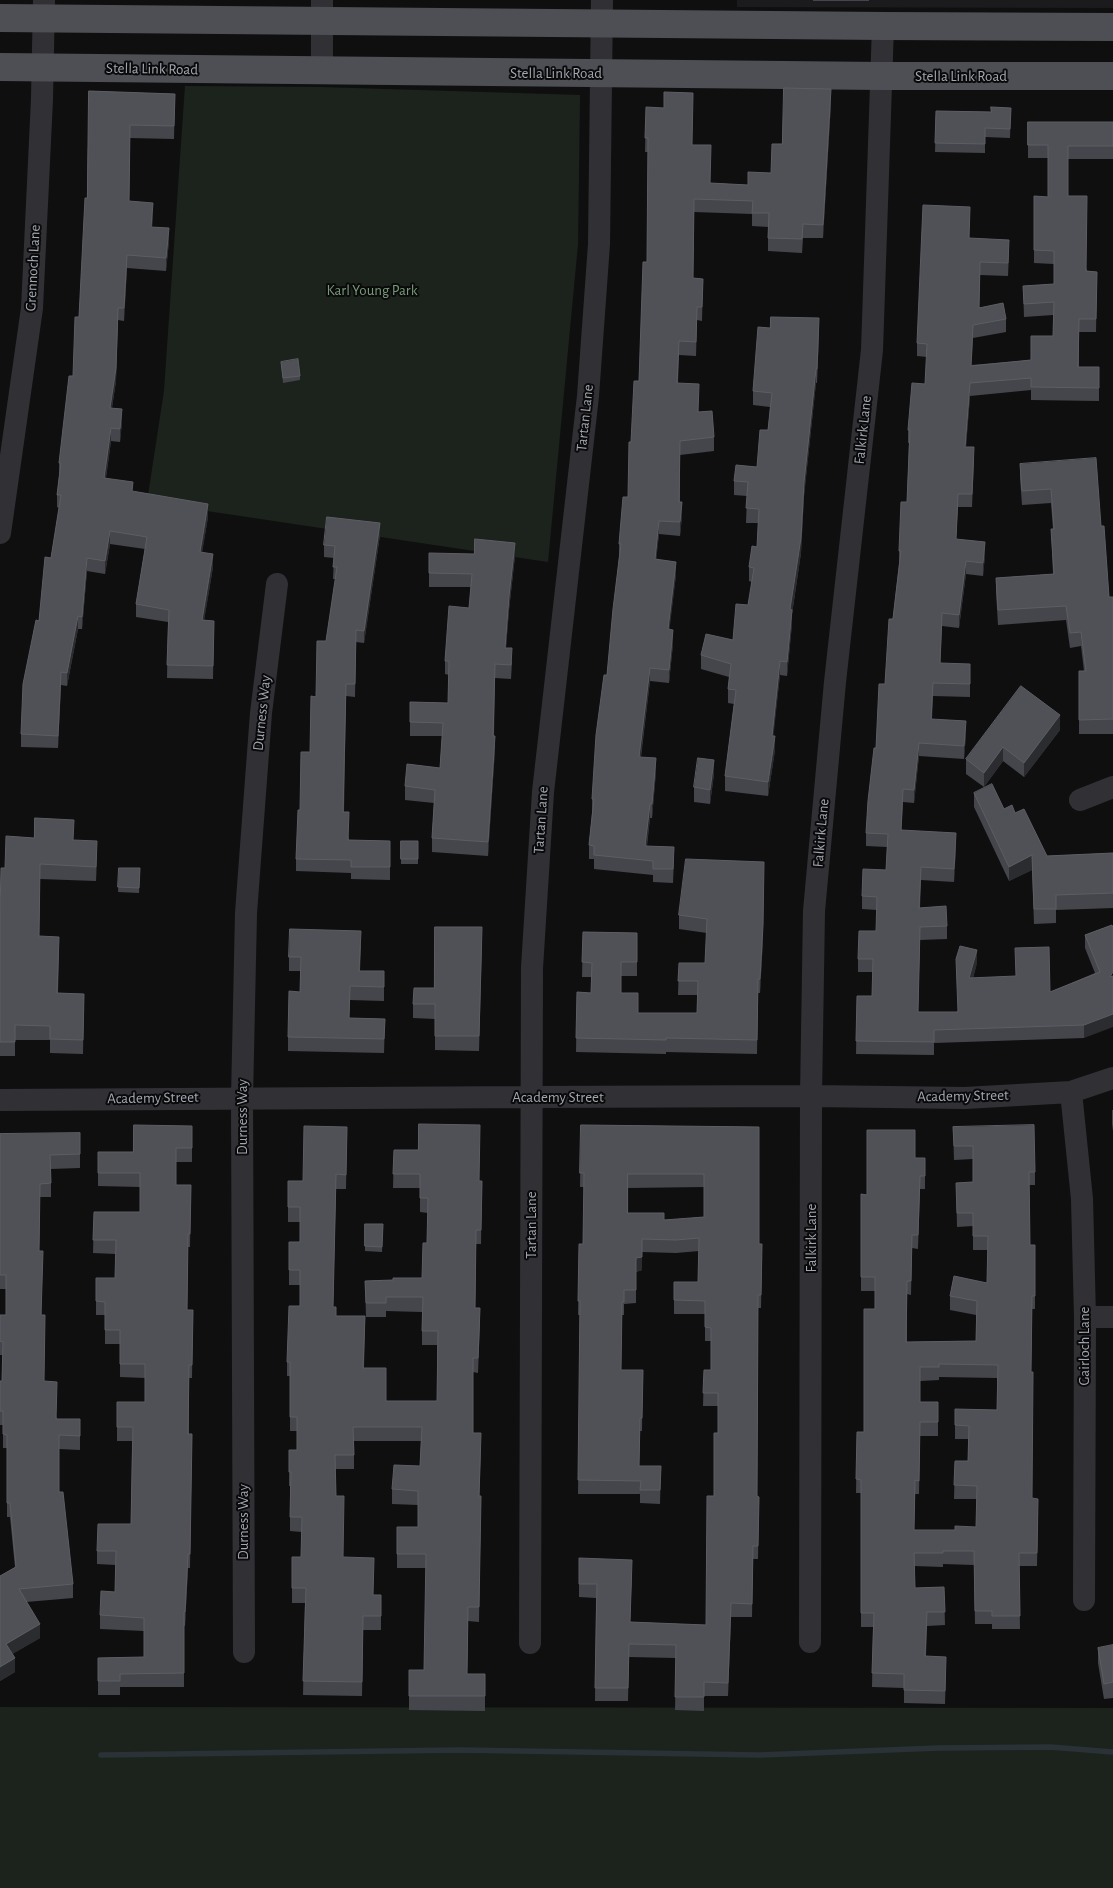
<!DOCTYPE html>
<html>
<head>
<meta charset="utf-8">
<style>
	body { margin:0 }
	canvas { display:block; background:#0f0f10 }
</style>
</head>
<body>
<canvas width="1113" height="1888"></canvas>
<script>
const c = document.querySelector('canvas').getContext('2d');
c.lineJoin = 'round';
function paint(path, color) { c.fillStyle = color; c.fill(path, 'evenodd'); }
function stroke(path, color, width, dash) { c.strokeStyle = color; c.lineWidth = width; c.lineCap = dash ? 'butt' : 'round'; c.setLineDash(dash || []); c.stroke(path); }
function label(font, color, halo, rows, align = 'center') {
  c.font = font + ' "Alegreya Sans",sans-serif'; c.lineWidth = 4; c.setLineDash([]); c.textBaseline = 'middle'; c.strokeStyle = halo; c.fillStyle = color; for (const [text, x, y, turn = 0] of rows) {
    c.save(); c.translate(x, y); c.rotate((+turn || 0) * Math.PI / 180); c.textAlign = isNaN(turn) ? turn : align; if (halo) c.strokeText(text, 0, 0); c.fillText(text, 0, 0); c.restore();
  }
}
const built = new Path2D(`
	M 737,0 L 1113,0 L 1113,8 L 737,7 Z`);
const green = new Path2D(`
	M 185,86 L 320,87 L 580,95 L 578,244 L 548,562 L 147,502 L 164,391 Z
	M 0,1707 L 1113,1708 L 1113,1888 L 0,1888 Z`);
const stream = new Path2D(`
	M 101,1755 L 459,1750 L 760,1755 L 939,1748 L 1050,1747 L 1113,1752`);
const minor = new Path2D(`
	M 322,70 L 322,0
	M 0,533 L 32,308 L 42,99 L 44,0
	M 1080,800 L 1113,787
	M 1071,1092 L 1082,1199 L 1085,1317 L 1084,1600
	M 0,1100 L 531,1097 L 811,1096 L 965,1098 L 1071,1092 L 1113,1078
	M 1085,1317 L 1113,1317
	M 810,1642 L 811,1096 L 814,911 L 835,682 L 872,350 L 883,26
	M 530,1643 L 532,968 L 543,792 L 588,396 L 599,244 L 602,0
	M 244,1652 L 242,1098 L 246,913 L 261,713 L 277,584`);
const major = new Path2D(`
	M 0,18 L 883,26 L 1113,27
	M 0,67 L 882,76 L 1113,76`);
const wall = new Path2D(`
	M 813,0 L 869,0 L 869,1 L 813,1 Z
	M 89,91 L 175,94 L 174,139 L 130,138 L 129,201 L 153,216 L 152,227 L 169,241 L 166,271 L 127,268 L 124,321 L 118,320 L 116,381 L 112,408 L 122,422 L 120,442 L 111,441 L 106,478 L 133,492 L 208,517 L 202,552 L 213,567 L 204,620 L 214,621 L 213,679 L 167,678 L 168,622 L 136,617 L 136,604 L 145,549 L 110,544 L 105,574 L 87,571 L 82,629 L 78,629 L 67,686 L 61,685 L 58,748 L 21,747 L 21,734 L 39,621 L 51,558 L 59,508 L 57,507 L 57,495 L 59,476 L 59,463 L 73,376 L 79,317 L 87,198 Z
	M 831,103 L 823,238 L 803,238 L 802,253 L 768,251 L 768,227 L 752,226 L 752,214 L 694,212 L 693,278 L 703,279 L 702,321 L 697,320 L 696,356 L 679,355 L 678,383 L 699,412 L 714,437 L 714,451 L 680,455 L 680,502 L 682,516 L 680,536 L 659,534 L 656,559 L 676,575 L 669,630 L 673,644 L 669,683 L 650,681 L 641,757 L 656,772 L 652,818 L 650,818 L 647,846 L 674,860 L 673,883 L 653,882 L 653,875 L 594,869 L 594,859 L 589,859 L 589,845 L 592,813 L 592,799 L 607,675 L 619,557 L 619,544 L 628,497 L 631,442 L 639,381 L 647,262 L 648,152 L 645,152 L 646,107 L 693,145 L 710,183 L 748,185 L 771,173 L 782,144 Z
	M 1011,108 L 1010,138 L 985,137 L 985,153 L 935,152 L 936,111 L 991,112 Z
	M 1028,122 L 1113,122 L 1113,159 L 1068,159 L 1068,196 L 1087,271 L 1097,272 L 1096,332 L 1079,332 L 1079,367 L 1099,367 L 1099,401 L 1031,400 L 1031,390 L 970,396 L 966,447 L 974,460 L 972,507 L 958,507 L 956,539 L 985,555 L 983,576 L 966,574 L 959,628 L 942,626 L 940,663 L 970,677 L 970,697 L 933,696 L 932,719 L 966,734 L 964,759 L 919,756 L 914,803 L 903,802 L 901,830 L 956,846 L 954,882 L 921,880 L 920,908 L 947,926 L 947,939 L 920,940 L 918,1012 L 957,1012 L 977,963 L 973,978 L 1050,992 L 1095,973 L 1085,948 L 1085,935 L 1112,925 L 1084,1038 L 934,1043 L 934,1055 L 856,1054 L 857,996 L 872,996 L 873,972 L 858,972 L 858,959 L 876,931 L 877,910 L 862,909 L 862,896 L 886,870 L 887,847 L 866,846 L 866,833 L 876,748 L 885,684 L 899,564 L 899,551 L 907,502 L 909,443 L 908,443 L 908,430 L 925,384 L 927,357 L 917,356 L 917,343 L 969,238 L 1009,253 L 1008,276 L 980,275 L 979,307 L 1006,319 L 1006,332 L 973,338 L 971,365 L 1031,360 L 1053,336 L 1053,315 L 1024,317 L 1023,286 L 1054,284 L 1054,264 L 1034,263 L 1034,196 L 1048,197 L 1048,158 L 1028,158 Z
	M 819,333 L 817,383 L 816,383 L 804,496 L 801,553 L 792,614 L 792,624 L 787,676 L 780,675 L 773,736 L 775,750 L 768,796 L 725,791 L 725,776 L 734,704 L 728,703 L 728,689 L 729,677 L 701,669 L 701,655 L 733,640 L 748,605 L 752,582 L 749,581 L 749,567 L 757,547 L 758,523 L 746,523 L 747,496 L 734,495 L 734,481 L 757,467 L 768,430 L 770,407 L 753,405 L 753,391 Z
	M 281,362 L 300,376 L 300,380 L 283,383 Z
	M 1020,464 L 1101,526 L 1109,597 L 1113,597 L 1113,734 L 1079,734 L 1079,671 L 1084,671 L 1081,646 L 1070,648 L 1066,620 L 998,625 L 996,592 L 996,578 L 1053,574 L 1051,529 L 1053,529 L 1051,503 L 1022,505 L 1020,478 Z
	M 380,535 L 364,643 L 356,642 L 355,697 L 346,696 L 344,812 L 349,840 L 390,841 L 390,880 L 351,879 L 351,873 L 296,871 L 296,859 L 300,810 L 310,752 L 316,697 L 326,641 L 336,579 L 333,579 L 334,558 L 324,557 L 324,545 Z
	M 429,553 L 515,556 L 509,610 L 506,648 L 512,662 L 511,679 L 495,678 L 494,736 L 495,749 L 488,856 L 432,852 L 432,838 L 434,803 L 405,800 L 405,786 L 440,768 L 442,736 L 410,736 L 410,702 L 448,703 L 449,675 L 445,674 L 445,661 L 469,608 L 471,587 L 429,587 Z
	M 1021,686 L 1060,730 L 1024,777 L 1003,761 L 984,787 L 966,774 L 966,759 Z
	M 714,774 L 710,804 L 694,802 L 694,787 Z
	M 974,793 L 1004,809 L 1015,813 L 1047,856 L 1113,853 L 1113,908 L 1056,910 L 1056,923 L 1034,924 L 1032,870 L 1009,881 L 974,807 Z
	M 73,840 L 97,855 L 96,881 L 40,879 L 39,936 L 59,952 L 58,993 L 84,994 L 83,1054 L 50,1053 L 50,1040 L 15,1040 L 15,1056 L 0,1056 L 0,911 L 5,868 Z
	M 401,841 L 418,841 L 418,864 L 401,864 Z
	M 686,859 L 763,939 L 760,993 L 758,993 L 757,1054 L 666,1052 L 666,1054 L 576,1052 L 577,992 L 591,993 L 591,977 L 582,977 L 583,932 L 637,933 L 637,976 L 621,976 L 621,993 L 638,1013 L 697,1013 L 697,995 L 678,995 L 679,963 L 705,963 L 707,933 L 679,929 L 679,915 Z
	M 119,868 L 140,868 L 139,893 L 118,892 Z
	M 482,942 L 479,1051 L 435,1050 L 435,1019 L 413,1018 L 413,1004 L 434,988 Z
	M 361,945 L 360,971 L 384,971 L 384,1001 L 350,1000 L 349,1018 L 385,1019 L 384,1053 L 288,1051 L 288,1037 L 300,992 L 300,971 L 289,971 L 289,957 Z
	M 1112,1110 L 1113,1110 L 1113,1131 L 1112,1124 Z
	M 581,1125 L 759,1127 L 759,1244 L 762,1257 L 761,1308 L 758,1308 L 757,1496 L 759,1497 L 758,1559 L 753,1559 L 752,1617 L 731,1617 L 728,1696 L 704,1696 L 704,1711 L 675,1710 L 676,1658 L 629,1657 L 628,1701 L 595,1701 L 596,1598 L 579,1597 L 579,1584 L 632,1573 L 630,1622 L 706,1625 L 718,1433 L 718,1406 L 703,1406 L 704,1370 L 711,1370 L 711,1341 L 705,1341 L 705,1314 L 674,1314 L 674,1282 L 698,1282 L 699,1251 L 676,1253 L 642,1252 L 642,1270 L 636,1272 L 636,1303 L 624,1304 L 624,1315 L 622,1315 L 621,1370 L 643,1370 L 642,1431 L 640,1431 L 639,1466 L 661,1466 L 660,1504 L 640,1503 L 640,1494 L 578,1494 L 580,1315 L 578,1315 L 579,1244 L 583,1244 L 584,1187 L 580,1187 ZM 704,1187 L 704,1217 L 664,1220 L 628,1213 L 628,1188 Z
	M 192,1126 L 192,1162 L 176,1162 L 176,1185 L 191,1185 L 190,1247 L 188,1247 L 187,1310 L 193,1310 L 192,1378 L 189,1378 L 189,1434 L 192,1434 L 190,1568 L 188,1568 L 185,1626 L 184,1626 L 184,1687 L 120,1687 L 120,1695 L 98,1695 L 98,1658 L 144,1657 L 144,1631 L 100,1629 L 100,1615 L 115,1592 L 116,1565 L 97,1564 L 97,1551 L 131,1524 L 132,1441 L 117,1441 L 117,1402 L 145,1402 L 145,1378 L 120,1377 L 120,1344 L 105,1344 L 105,1315 L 96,1315 L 96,1278 L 115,1278 L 116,1254 L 93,1253 L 94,1212 L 140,1212 L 140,1187 L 98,1186 L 98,1152 L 133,1152 Z
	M 347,1127 L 346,1189 L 336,1189 L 333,1307 L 336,1316 L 365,1330 L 364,1368 L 386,1401 L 437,1401 L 437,1345 L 422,1345 L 422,1312 L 386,1311 L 386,1317 L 366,1317 L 365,1281 L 393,1280 L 422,1278 L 427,1243 L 428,1213 L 420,1212 L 420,1188 L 393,1188 L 394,1150 L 479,1181 L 482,1181 L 481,1244 L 476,1244 L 475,1308 L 480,1322 L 478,1373 L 473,1372 L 473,1433 L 481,1447 L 479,1496 L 481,1496 L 479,1622 L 468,1621 L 467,1674 L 485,1674 L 485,1711 L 409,1710 L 409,1670 L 424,1670 L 426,1568 L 397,1568 L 397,1527 L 418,1527 L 418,1505 L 392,1504 L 392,1489 L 420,1466 L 421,1441 L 354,1441 L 354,1469 L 335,1469 L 336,1496 L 343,1557 L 373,1595 L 381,1595 L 381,1630 L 363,1630 L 362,1696 L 303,1695 L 305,1603 L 292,1603 L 292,1557 L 301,1557 L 302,1532 L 290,1531 L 290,1486 L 289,1486 L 289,1450 L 297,1450 L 297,1431 L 290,1431 L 290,1376 L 287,1376 L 287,1362 L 300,1306 L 300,1285 L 289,1285 L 289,1242 L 300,1242 L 300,1222 L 288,1222 L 288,1181 L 303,1181 Z
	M 953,1127 L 1035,1172 L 1035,1185 L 1029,1185 L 1030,1245 L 1035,1245 L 1035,1309 L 1032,1309 L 1031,1372 L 1032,1498 L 1038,1512 L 1037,1566 L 1019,1566 L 1020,1629 L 992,1629 L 992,1624 L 975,1624 L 974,1565 L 943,1564 L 943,1567 L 914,1566 L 915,1588 L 944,1587 L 945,1625 L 927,1626 L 926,1656 L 946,1671 L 945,1704 L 904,1703 L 904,1688 L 872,1687 L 873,1627 L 861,1627 L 861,1493 L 856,1493 L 857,1432 L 864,1432 L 875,1309 L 875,1291 L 861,1291 L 861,1194 L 867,1195 L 915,1158 L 925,1158 L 925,1189 L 920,1189 L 918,1249 L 912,1248 L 911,1295 L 907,1294 L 907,1342 L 976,1341 L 976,1315 L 950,1310 L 950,1296 L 987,1283 L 988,1250 L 973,1250 L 973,1226 L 957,1227 L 956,1183 L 973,1182 L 973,1159 L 954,1160 ZM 939,1377 L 997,1378 L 997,1410 L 955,1409 L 955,1439 L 968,1439 L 968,1461 L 955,1461 L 954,1499 L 977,1499 L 976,1527 L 955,1530 L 914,1530 L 915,1494 L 919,1494 L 920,1436 L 938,1436 L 938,1402 L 920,1402 L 920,1381 L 939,1380 Z
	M 80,1133 L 80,1168 L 51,1169 L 51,1197 L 40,1197 L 39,1251 L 44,1381 L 57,1419 L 80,1419 L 80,1450 L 59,1449 L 59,1492 L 73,1584 L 73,1598 L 26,1602 L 40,1638 L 12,1654 L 15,1672 L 0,1681 L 0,1576 L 15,1567 L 10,1517 L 7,1517 L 7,1448 L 3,1448 L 3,1425 L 0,1425 L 0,1381 L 2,1381 L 3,1355 L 0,1355 L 0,1315 L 6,1315 L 6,1289 L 0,1289 L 0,1134 Z
	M 365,1224 L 383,1224 L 382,1252 L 365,1251 Z
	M 1113,1645 L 1113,1698 L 1104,1699 L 1098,1663 L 1098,1648 Z`);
const shadedWall = new Path2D(`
	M 831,89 L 831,103 L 823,238 L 823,225 Z
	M 153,203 L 153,216 L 151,239 L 151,227 Z
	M 169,228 L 169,241 L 166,271 L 166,258 Z
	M 127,255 L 127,268 L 124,321 L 124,308 Z
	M 118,308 L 116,381 L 110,420 L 110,408 Z
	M 819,318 L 819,333 L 817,383 L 817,369 Z
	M 973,325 L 973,338 L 971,379 L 971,366 Z
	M 816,369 L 816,383 L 804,496 L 801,553 L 792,614 L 792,624 L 787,676 L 787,662 L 790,609 Z
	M 970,383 L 970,396 L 965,460 L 965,447 Z
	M 122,409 L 122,422 L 120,442 L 120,429 Z
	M 111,428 L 111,441 L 104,491 L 104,478 Z
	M 682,502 L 682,516 L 680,536 L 680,522 Z
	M 208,504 L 208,517 L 200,565 L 200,552 Z
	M 659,521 L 659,534 L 655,573 L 655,559 Z
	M 380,523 L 380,535 L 364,643 L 364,631 Z
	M 110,531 L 110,544 L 105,574 L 105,561 Z
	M 985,542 L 985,555 L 983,576 L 983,563 Z
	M 515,543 L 515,556 L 509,610 L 505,661 L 505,648 L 509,596 Z
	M 213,554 L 213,567 L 202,633 L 202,620 Z
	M 87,558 L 87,571 L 82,629 L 82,617 Z
	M 966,561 L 966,574 L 959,628 L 959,615 Z
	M 676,562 L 676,575 L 668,643 L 668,629 Z
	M 942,613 L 942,626 L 940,676 L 940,663 Z
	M 78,616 L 78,629 L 67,686 L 67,673 Z
	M 673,630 L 673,644 L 669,683 L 669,670 Z
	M 780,661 L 780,675 L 772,750 L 772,736 Z
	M 650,668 L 650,681 L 639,770 L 639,757 Z
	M 61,672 L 61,685 L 58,748 L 58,736 Z
	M 1060,715 L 1060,730 L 1024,777 L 1024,763 Z
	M 966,721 L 966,734 L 964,759 L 964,746 Z
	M 495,736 L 495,749 L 488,856 L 488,842 Z
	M 775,736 L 775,750 L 768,796 L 768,782 Z
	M 919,743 L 919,756 L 914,803 L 914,790 Z
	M 1003,747 L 1003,761 L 984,787 L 984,773 Z
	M 656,758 L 656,772 L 652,818 L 652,804 Z
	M 714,760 L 714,774 L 710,804 L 710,790 Z
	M 903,789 L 903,802 L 901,843 L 901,830 Z
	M 650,804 L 650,818 L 645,859 L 645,846 Z
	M 956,833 L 956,846 L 954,882 L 954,869 Z
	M 97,841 L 97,855 L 96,881 L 96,867 Z
	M 1032,855 L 1032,870 L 1009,881 L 1009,867 Z
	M 764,862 L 763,939 L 760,993 L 760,979 Z
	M 977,950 L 977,963 L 969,991 L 969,978 Z
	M 1113,1014 L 1113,1027 L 1084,1038 L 1084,1025 Z
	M 642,1239 L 642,1270 L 636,1272 L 636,1303 L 636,1258 Z
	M 481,1433 L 481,1447 L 479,1510 L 479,1496 Z
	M 188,1554 L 188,1568 L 185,1626 L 185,1612 Z
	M 731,1603 L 731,1617 L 728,1696 L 728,1683 Z
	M 40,1624 L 40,1638 L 6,1658 L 6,1644 Z
	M 15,1658 L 15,1672 L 0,1681 L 0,1667 Z`);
const building = new Path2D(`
	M 784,88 L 831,89 L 823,225 L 803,224 L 802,239 L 768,238 L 769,213 L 752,213 L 753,201 L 694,199 L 693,278 L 703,279 L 702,307 L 697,307 L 696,342 L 679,341 L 677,383 L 699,384 L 698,412 L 712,411 L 714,437 L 680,441 L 679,502 L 682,502 L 680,522 L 659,521 L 655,559 L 676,562 L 668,629 L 673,630 L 669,670 L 650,668 L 639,757 L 656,758 L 652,804 L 650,804 L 645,846 L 674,847 L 673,869 L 653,869 L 653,861 L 594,855 L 594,846 L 589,845 L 594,799 L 592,799 L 596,735 L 604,675 L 607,675 L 613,609 L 621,544 L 619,544 L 623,497 L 628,497 L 629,442 L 631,442 L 634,381 L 639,381 L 643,262 L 647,262 L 648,138 L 645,138 L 646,107 L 664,108 L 664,92 L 693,93 L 692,145 L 711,145 L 710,183 L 748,185 L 748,172 L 771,173 L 772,144 L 782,144 Z
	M 89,91 L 175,94 L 174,126 L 130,125 L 129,201 L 153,203 L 151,227 L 169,228 L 166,258 L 127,255 L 124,308 L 118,308 L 116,368 L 110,408 L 122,409 L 120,429 L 111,428 L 104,478 L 133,482 L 132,491 L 208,504 L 200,552 L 213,554 L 202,620 L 214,621 L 213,666 L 167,665 L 169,610 L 136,604 L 147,537 L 110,531 L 105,561 L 87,558 L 82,617 L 78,616 L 67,673 L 61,672 L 58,736 L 21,734 L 23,684 L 36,620 L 39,621 L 45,557 L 51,558 L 61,495 L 57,495 L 61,463 L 59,463 L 69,376 L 73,376 L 75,317 L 79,317 L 85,198 L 87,198 Z
	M 991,107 L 1011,108 L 1010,129 L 985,128 L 985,144 L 935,143 L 936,111 L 991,112 Z
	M 1028,122 L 1113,122 L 1113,146 L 1068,146 L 1068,196 L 1087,196 L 1086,271 L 1097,272 L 1096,319 L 1079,319 L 1078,367 L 1099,367 L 1099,388 L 1031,387 L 1031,378 L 970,383 L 965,447 L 974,447 L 972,494 L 958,494 L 956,539 L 985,542 L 983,563 L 966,561 L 959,615 L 942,613 L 940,663 L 970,664 L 970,684 L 933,683 L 931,719 L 966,721 L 964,746 L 919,743 L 914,790 L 903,789 L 901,830 L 956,833 L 954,869 L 921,867 L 919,908 L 946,906 L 947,926 L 920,927 L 918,1012 L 958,1012 L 956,959 L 960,946 L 977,950 L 969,978 L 1016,976 L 1015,948 L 1049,947 L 1050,992 L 1100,972 L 1085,935 L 1112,925 L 1113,928 L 1113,972 L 1110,977 L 1113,976 L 1113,1014 L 1084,1025 L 934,1030 L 934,1042 L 856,1041 L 857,996 L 872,996 L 873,959 L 858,959 L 859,931 L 876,931 L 877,897 L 862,896 L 863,869 L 886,870 L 888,834 L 866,833 L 868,801 L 874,748 L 876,748 L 879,684 L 885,684 L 889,619 L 893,619 L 901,551 L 899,551 L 901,502 L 907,502 L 910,430 L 908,430 L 912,383 L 925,384 L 927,344 L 917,343 L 923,205 L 970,207 L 969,238 L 1009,240 L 1008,263 L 980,262 L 979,308 L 1003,303 L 1006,319 L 973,325 L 971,366 L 1031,360 L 1031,336 L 1053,336 L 1054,302 L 1024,304 L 1023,286 L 1054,284 L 1054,251 L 1034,250 L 1034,196 L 1048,197 L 1048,145 L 1028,145 Z
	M 771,317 L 819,318 L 817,369 L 816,369 L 804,482 L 801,538 L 790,609 L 792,610 L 787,662 L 780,661 L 772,736 L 775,736 L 768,782 L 725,776 L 736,690 L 728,689 L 731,664 L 701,655 L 706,634 L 733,640 L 736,604 L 748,605 L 754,568 L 749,567 L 752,546 L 757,547 L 759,509 L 746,508 L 748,482 L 734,481 L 736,465 L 757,467 L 760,430 L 768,430 L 772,393 L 753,391 L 758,327 L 770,328 Z
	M 298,359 L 300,376 L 283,378 L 281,362 Z
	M 1096,458 L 1101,526 L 1104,526 L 1109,597 L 1113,597 L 1113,719 L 1079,720 L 1079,671 L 1086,671 L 1081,632 L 1070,633 L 1066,606 L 998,610 L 996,578 L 1054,574 L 1051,529 L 1054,529 L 1051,489 L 1022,491 L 1020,464 Z
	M 327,517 L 380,523 L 364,631 L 356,630 L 355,684 L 346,684 L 343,812 L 349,812 L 348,840 L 390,841 L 390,867 L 351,867 L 351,860 L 296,859 L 298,810 L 300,810 L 301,752 L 310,752 L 311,696 L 316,697 L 317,641 L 326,641 L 337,567 L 333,567 L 335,546 L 324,545 Z
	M 475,539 L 515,543 L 509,596 L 505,648 L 512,648 L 511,665 L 495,664 L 493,736 L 495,736 L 488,842 L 432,838 L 435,790 L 405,786 L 407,764 L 440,768 L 443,723 L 410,722 L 410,702 L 448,703 L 449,661 L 445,661 L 449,606 L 469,608 L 472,574 L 429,573 L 429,553 L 474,554 Z
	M 1021,686 L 1060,715 L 1024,763 L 1003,747 L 984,773 L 966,759 Z
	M 698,758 L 714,760 L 710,790 L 694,787 Z
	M 992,784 L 1004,809 L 1012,805 L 1015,813 L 1024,809 L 1047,856 L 1113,853 L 1113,893 L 1056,895 L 1056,909 L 1034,909 L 1032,855 L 1009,867 L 974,793 Z
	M 35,818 L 74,820 L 73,840 L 97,841 L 96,867 L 40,864 L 39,936 L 59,937 L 57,993 L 84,994 L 83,1040 L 50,1039 L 50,1026 L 15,1025 L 15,1042 L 0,1042 L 0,911 L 1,868 L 5,868 L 6,836 L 34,838 Z
	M 401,841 L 418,841 L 418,859 L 401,859 Z
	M 686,859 L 764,862 L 763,925 L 760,979 L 758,979 L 757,1040 L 666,1038 L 666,1040 L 576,1038 L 577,992 L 591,993 L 592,963 L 582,962 L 583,932 L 637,933 L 637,962 L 621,962 L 621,993 L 638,993 L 638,1013 L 697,1013 L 698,981 L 678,981 L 679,963 L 705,963 L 707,919 L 679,915 Z
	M 119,868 L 140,868 L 139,888 L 118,887 Z
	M 435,927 L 482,927 L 479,1036 L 435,1036 L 435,1004 L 413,1004 L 414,988 L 434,988 Z
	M 290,929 L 361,931 L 359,971 L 384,971 L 384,987 L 350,986 L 349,1018 L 385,1019 L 384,1039 L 288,1037 L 289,991 L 300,992 L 301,957 L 289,957 Z
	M 419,1124 L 480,1125 L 479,1181 L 482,1181 L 481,1230 L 476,1230 L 475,1308 L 480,1308 L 478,1358 L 473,1358 L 473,1433 L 481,1433 L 479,1496 L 481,1496 L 479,1607 L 468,1607 L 467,1674 L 485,1674 L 485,1696 L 409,1696 L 409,1670 L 424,1670 L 426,1554 L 397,1554 L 397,1527 L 418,1527 L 418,1491 L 392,1489 L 394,1465 L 420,1466 L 422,1427 L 353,1427 L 354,1455 L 335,1455 L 336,1496 L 344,1496 L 343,1557 L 374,1558 L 373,1595 L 381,1595 L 381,1616 L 363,1616 L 362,1682 L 303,1681 L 306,1588 L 292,1588 L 292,1557 L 301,1557 L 302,1517 L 290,1517 L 291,1472 L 289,1472 L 289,1450 L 297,1450 L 297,1417 L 290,1417 L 290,1362 L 287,1362 L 289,1306 L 300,1306 L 300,1270 L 289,1270 L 289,1242 L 300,1242 L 300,1207 L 288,1207 L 288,1181 L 303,1181 L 304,1126 L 347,1127 L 346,1175 L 336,1174 L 333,1307 L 336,1307 L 336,1316 L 365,1316 L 363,1368 L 386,1368 L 386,1401 L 437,1401 L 438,1331 L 422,1331 L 423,1297 L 386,1297 L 386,1303 L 366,1303 L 365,1281 L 393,1280 L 393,1278 L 422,1278 L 423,1243 L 427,1243 L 428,1198 L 420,1198 L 420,1174 L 393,1174 L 394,1150 L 418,1150 Z
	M 134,1125 L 192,1126 L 192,1148 L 176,1148 L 176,1185 L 191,1185 L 190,1234 L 188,1234 L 187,1310 L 193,1310 L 192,1365 L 189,1365 L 188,1434 L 192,1434 L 191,1495 L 190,1554 L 188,1554 L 185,1612 L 184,1612 L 184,1673 L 120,1674 L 120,1681 L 98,1681 L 98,1658 L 144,1657 L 144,1618 L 100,1615 L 101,1591 L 115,1592 L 116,1551 L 97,1551 L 98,1524 L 131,1524 L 133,1427 L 117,1427 L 117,1402 L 145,1402 L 145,1364 L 120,1364 L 120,1330 L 105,1330 L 105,1302 L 96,1301 L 96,1278 L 115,1278 L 116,1240 L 93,1240 L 94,1212 L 140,1212 L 140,1173 L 98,1173 L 98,1152 L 133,1152 Z
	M 581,1125 L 759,1127 L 759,1244 L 762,1244 L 761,1295 L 758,1295 L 757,1496 L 759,1497 L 758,1546 L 753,1546 L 752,1604 L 731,1603 L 728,1683 L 704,1682 L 704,1697 L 675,1697 L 676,1645 L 629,1644 L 628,1688 L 595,1688 L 597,1584 L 579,1584 L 579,1558 L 632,1560 L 630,1622 L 706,1625 L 707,1496 L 714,1496 L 714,1433 L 718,1433 L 718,1393 L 703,1393 L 704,1370 L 711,1370 L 711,1328 L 705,1327 L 705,1301 L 674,1300 L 674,1282 L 698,1282 L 699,1238 L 676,1240 L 642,1239 L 642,1257 L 636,1258 L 636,1290 L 624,1290 L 624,1302 L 622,1302 L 621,1370 L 643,1370 L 642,1418 L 640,1418 L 639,1466 L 661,1466 L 660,1490 L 640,1490 L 641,1481 L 578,1480 L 580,1301 L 578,1301 L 579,1244 L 583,1244 L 584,1173 L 580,1173 ZM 628,1174 L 704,1174 L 704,1217 L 664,1220 L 664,1213 L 628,1213 Z
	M 1034,1125 L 1035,1172 L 1029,1172 L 1030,1245 L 1035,1245 L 1035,1296 L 1032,1296 L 1031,1372 L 1033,1372 L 1032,1498 L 1038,1499 L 1037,1553 L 1019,1553 L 1020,1616 L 992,1616 L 992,1611 L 975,1611 L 974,1551 L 943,1551 L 943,1553 L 914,1553 L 915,1588 L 944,1587 L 945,1612 L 927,1612 L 925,1656 L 946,1657 L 945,1691 L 904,1690 L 904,1674 L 872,1673 L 874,1613 L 861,1613 L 861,1480 L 856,1479 L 857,1432 L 864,1432 L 864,1309 L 875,1309 L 875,1277 L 861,1277 L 861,1194 L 867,1195 L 867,1130 L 915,1130 L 915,1158 L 925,1158 L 925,1176 L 920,1176 L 918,1235 L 912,1235 L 911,1281 L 907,1281 L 906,1342 L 976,1341 L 977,1301 L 950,1296 L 954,1276 L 987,1283 L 988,1236 L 973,1236 L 973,1213 L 957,1213 L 956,1183 L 973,1182 L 973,1146 L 954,1146 L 953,1127 ZM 939,1364 L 998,1365 L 997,1410 L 955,1409 L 955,1425 L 969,1426 L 968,1461 L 955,1461 L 954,1485 L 977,1486 L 976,1527 L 955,1526 L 955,1530 L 914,1530 L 915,1480 L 919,1481 L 920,1422 L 938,1422 L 938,1402 L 920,1402 L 920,1367 L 939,1367 Z
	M 80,1133 L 80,1154 L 50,1155 L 51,1183 L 40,1184 L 39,1251 L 43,1251 L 41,1315 L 45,1315 L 44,1381 L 57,1382 L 56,1419 L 80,1419 L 80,1436 L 59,1435 L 59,1492 L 63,1492 L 73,1584 L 19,1589 L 40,1624 L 6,1644 L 15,1658 L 0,1667 L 0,1576 L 16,1567 L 10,1503 L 7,1503 L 7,1435 L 3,1434 L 3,1411 L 0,1411 L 0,1381 L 2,1381 L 3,1342 L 0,1341 L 0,1315 L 6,1315 L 6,1275 L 0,1275 L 0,1134 Z
	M 365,1224 L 383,1224 L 382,1247 L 365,1246 Z
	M 1113,1645 L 1113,1682 L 1104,1684 L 1098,1648 Z`);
const streetNames = [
	["Stella Link Road",152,69,1],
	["Stella Link Road",556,73],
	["Stella Link Road",961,76],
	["Grennoch Lane",33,268,-87],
	["Tartan Lane",585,418,-84],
	["Falkirk Lane",863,430,-84],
	["Durness Way",262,713,-84],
	["Tartan Lane",541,820,-86],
	["Falkirk Lane",821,833,-85],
	["Academy Street",963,1096,-1],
	["Academy Street",558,1097],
	["Academy Street",153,1098,-1],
	["Durness Way",242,1117,-90],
	["Tartan Lane",531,1225,-90],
	["Falkirk Lane",811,1238,-90],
	["Gairloch Lane",1084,1346,-90],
	["Durness Way",243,1522,-90]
];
const parkNames = [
	["Karl Young Park",372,290]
];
paint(built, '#1b1b1d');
paint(green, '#1c231d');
stroke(stream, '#2a3238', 5.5);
stroke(minor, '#313135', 22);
stroke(major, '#4d4f54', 28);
paint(wall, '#45464b');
paint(shadedWall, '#2b2c2f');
paint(building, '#4f5156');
stroke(building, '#5c5e64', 1);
label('15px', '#a1a6b0', '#0a0a0b', streetNames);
label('15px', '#799a7a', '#0a0a0b', parkNames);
</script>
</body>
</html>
